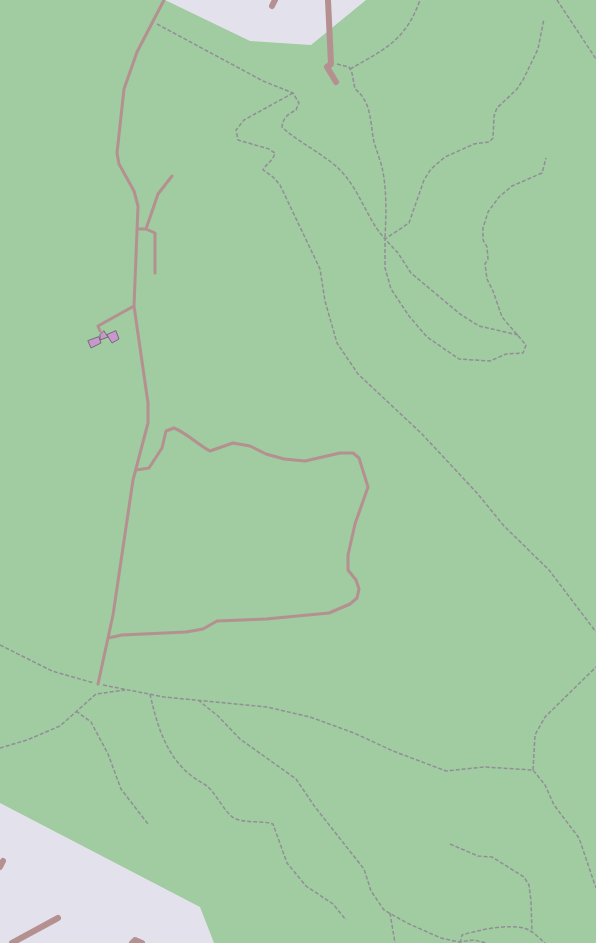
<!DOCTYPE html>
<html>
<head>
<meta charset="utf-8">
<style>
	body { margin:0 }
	canvas { display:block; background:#e3e2ec }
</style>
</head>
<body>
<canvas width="596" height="943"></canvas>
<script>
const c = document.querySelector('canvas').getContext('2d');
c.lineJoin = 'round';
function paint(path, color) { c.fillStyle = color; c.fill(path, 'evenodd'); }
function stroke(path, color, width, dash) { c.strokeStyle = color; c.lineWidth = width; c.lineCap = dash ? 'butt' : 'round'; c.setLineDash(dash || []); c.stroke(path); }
const green = new Path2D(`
	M 0,0 L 165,0 L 250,41 L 311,45 L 366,0 L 596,0 L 596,943 L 214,943 L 200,907 L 0,803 Z`);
const building = new Path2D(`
	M 104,331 L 108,337 L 100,340 L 100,335 Z
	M 116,331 L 119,339 L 112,343 L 107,335 Z
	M 99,337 L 101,343 L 91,348 L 88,341 Z`);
const path = new Path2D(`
	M 557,0 L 596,59
	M 157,24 L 263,81 L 293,93 L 299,103 L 296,110 C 288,114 283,118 282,127 C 300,144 325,154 342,172 C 361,193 367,219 385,239 L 385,268 L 391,289 L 409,316 L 427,337 L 459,359 L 490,361 L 506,354 L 523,353 L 526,345 L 502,317 L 493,291 L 487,279 L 485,264 L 488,259 L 487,247 L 483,240 L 483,228 L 488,212 L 499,197 L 512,186 L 542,173 L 546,158
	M 337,64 L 349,67 L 352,73 L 355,89 C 372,102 370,123 374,142 C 377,152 381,162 383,172 C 387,194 386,217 385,239
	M 350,69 C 384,50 406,40 420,0
	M 293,93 L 244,120 L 236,130 L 238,140 L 269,149 L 275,153 C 273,161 267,163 263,170 L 273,177 L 280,185 L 320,269 L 325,301 L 337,343 L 358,374 L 422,434 L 477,493 L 504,526 L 549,570 L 596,632
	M 518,335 L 479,326 L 460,314 L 411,273 L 398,253 L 385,239 L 409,223 L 424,180 L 431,169 L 445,157 L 474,144 L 489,142 L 493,138 L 494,116 L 497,108 L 517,89 L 523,80 L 538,49 L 544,19
	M 0,645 L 52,671 L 94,683
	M 103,685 L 164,697 L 267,707 L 310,717 L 354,733 L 393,751 L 446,771 L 484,767 L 533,770 L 545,785 L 554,805 L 579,838 L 596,888
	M 150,694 C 157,725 166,757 193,777 C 198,781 204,783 208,787 C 217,795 225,813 234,818 C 247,824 261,820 273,824 L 287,863 L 306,886 L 333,904 L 346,920
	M 198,700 L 218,716 L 240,739 L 296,779 L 315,807 L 364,869 L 371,891 L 384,910 L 407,923 L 441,938 L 459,942 L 474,940 L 486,943
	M 76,711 L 91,722 L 108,754 L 121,789 L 148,824
	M 0,748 L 27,740 L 60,726 L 96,694 L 125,690
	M 533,770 L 535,735 L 545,717 L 596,667
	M 450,844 L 478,856 L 492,857 L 524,877 L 529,885 L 531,901 L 532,932
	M 390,913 L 395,943
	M 460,943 L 462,935 C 478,930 507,924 524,928 C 532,930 539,938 545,943`);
const service = new Path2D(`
	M 137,229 L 146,229 L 155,233 L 155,273
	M 146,229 L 158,194 L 172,176
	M 100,331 L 98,326 L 134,306
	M 108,638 L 122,635 L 186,632 L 203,629 L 217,621 L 266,619 L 329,613 L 350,604 L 357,598 L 359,589 L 356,580 L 348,570 L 348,555 L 355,524 L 368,487 L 359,458 L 353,453 L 340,453 L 305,461 L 284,459 L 266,454 L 250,446 L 233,443 L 210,451 C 197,444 188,434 174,428 L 166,431 L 162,448 L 149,468 L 136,470
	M 98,684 L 113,615 L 133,480 L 148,423 L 148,403 L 134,306 L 138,206 L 134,191 L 119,164 L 117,153 L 124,89 L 137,52 L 164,0`);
const minor = new Path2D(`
	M 328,0 L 331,64 L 327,67 L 336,82
	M 272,6 L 275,0
	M 0,867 L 3,861
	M 12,943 L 58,918
	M 132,943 L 135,940 L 142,943`);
paint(green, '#a1cba0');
paint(building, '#c996d0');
stroke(building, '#716b72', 1);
stroke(path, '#908f96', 1.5, [4, 2]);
stroke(service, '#b59090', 3);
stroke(minor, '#b59090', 6);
</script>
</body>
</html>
